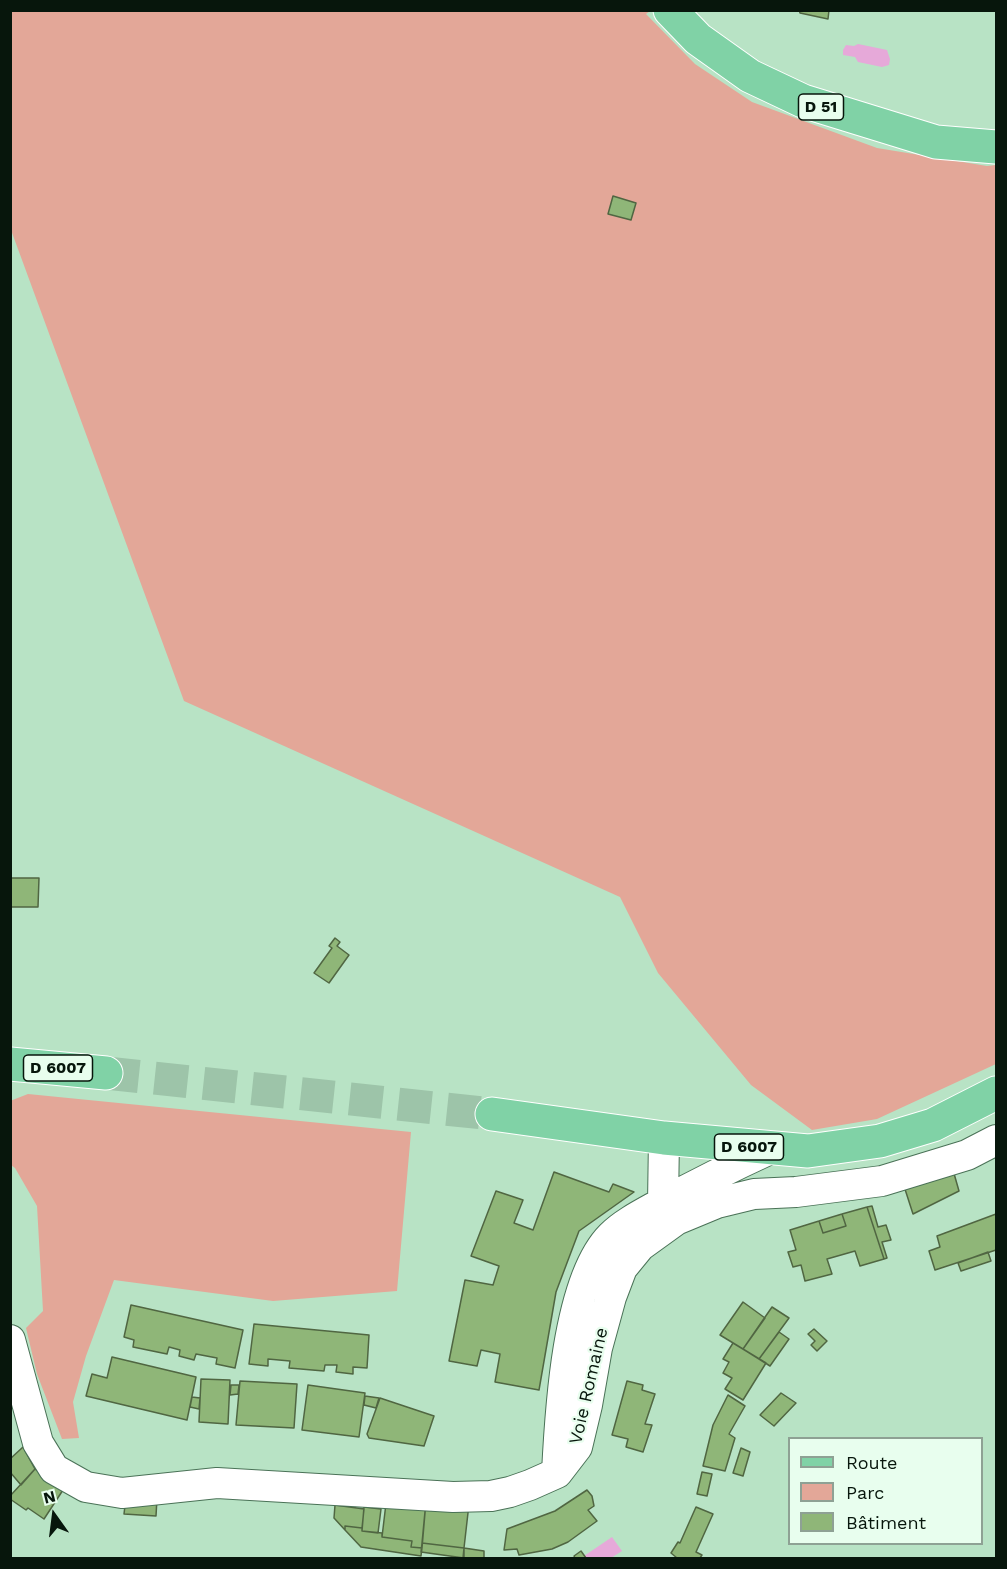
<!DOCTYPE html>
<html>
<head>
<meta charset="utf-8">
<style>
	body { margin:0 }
	#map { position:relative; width:1007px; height:1569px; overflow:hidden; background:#b8e3c5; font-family:"Work Sans",sans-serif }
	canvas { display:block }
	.frame { position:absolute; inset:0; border:12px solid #07160c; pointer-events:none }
	.legend { position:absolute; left:788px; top:1437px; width:195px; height:108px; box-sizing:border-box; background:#e8feee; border:2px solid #8ea194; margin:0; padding:8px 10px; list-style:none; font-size:18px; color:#07160c }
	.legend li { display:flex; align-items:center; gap:12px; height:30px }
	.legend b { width:30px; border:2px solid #8ea194 }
	.north { position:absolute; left:24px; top:1485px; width:60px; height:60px; -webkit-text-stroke:4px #e8feee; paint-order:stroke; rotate:346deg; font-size:16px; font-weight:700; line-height:24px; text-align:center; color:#07160c }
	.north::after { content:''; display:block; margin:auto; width:21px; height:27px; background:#07160c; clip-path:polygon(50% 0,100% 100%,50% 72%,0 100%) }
</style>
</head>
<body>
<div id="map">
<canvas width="1007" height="1569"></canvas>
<div class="frame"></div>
<ul class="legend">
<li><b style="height:8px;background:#80d2a6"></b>Route</li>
<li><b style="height:16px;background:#e3a798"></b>Parc</li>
<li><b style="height:16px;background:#8fb678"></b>Bâtiment</li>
</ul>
<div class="north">N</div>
</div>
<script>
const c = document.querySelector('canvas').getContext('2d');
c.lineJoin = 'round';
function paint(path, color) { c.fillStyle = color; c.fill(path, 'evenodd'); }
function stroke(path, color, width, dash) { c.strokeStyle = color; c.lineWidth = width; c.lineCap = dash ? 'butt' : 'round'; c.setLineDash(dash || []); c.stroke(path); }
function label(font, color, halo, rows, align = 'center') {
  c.font = font + ' "Work Sans",sans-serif'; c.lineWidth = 4.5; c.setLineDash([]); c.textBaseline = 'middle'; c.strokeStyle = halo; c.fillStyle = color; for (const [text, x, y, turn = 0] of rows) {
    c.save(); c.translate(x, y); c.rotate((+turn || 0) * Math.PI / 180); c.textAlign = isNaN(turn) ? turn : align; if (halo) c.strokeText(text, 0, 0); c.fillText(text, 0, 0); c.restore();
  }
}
const green = new Path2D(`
	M 11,11 L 650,11 L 646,14 L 695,64 L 752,102 L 877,148 L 987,166 L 996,165 L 996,1064 L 877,1119 L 812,1130 L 751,1085 L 658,973 L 620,897 L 184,701 L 11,230 Z
	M 28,1094 L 411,1132 L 397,1291 L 273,1301 L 114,1280 L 86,1356 L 73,1402 L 79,1438 L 62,1439 L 37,1374 L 26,1328 L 43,1311 L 37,1206 L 15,1168 L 11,1165 L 10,1101 Z`);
const water = new Path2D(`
	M 858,44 L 887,50 L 890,59 L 889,65 L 882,67 L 858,62 L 855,57 L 843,55 L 843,50 L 846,45 L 854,46 Z
	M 612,1537 L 622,1551 L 611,1558 L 586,1558 L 584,1556 Z`);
const building = new Path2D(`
	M 799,10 L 829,10 L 828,19 L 800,13 Z
	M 613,196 L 636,203 L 631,220 L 608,214 Z
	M 10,878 L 39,878 L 38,907 L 10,907 Z
	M 335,938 L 340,942 L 337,946 L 349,955 L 329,983 L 314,973 L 332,948 L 329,946 Z
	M 953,1170 L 959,1191 L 913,1214 L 903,1183 Z
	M 554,1172 L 609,1192 L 613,1184 L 634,1192 L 579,1231 L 556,1292 L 539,1390 L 495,1382 L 500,1354 L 481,1350 L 477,1366 L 449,1361 L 465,1280 L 493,1285 L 499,1266 L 471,1256 L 496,1191 L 523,1200 L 514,1223 L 533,1230 Z
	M 872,1206 L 878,1227 L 886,1225 L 891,1240 L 882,1242 L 887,1258 L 884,1259 L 867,1207 Z
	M 867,1207 L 884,1259 L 860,1266 L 855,1251 L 827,1259 L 832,1274 L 805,1281 L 801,1265 L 793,1267 L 788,1252 L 796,1250 L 790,1230 L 819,1221 L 823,1233 L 846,1226 L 842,1214 Z
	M 842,1214 L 846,1226 L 823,1233 L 819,1221 Z
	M 996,1214 L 996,1250 L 935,1270 L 929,1251 L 940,1247 L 937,1236 Z
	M 988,1252 L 991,1261 L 961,1271 L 958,1263 Z
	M 743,1302 L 765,1318 L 743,1349 L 720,1335 Z
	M 131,1305 L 243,1330 L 235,1368 L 216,1364 L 217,1358 L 196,1354 L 194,1360 L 179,1356 L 180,1350 L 169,1347 L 167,1354 L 133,1347 L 134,1340 L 124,1337 Z
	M 772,1307 L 789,1318 L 759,1359 L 743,1349 Z
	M 254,1324 L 369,1335 L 367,1368 L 353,1367 L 353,1374 L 336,1372 L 337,1365 L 325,1365 L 324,1371 L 289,1368 L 290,1361 L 268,1359 L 268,1366 L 249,1364 Z
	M 814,1329 L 827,1341 L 817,1351 L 811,1345 L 815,1341 L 808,1334 Z
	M 779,1332 L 789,1339 L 770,1366 L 759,1359 Z
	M 733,1343 L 766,1363 L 743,1400 L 725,1389 L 732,1378 L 723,1373 L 729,1362 L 723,1359 Z
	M 112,1357 L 196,1377 L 187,1420 L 86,1396 L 92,1374 L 107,1378 Z
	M 201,1379 L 230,1380 L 228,1424 L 199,1422 Z
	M 240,1381 L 297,1384 L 294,1428 L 236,1425 Z
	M 627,1381 L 643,1385 L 642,1390 L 655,1394 L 645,1424 L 652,1425 L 643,1452 L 626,1447 L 628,1439 L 612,1435 Z
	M 231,1385 L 239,1385 L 238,1394 L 230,1395 Z
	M 308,1385 L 365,1393 L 359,1437 L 302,1430 Z
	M 781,1393 L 796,1403 L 774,1426 L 760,1415 Z
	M 728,1395 L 745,1406 L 729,1434 L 735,1438 L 725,1471 L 703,1466 L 713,1425 Z
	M 365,1396 L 379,1398 L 376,1408 L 364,1405 Z
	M 192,1397 L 200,1398 L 199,1409 L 190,1407 Z
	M 380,1398 L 434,1416 L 424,1446 L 369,1438 L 367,1434 Z
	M 23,1447 L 35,1469 L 21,1485 L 10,1472 L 10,1459 Z
	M 741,1448 L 750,1452 L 743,1476 L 733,1473 Z
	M 35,1469 L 63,1490 L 44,1519 L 28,1508 L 26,1510 L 10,1499 L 10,1496 Z
	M 702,1472 L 712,1474 L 707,1496 L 697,1494 Z
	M 587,1490 L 592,1496 L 594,1506 L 588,1510 L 597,1521 L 568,1542 L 552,1549 L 519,1555 L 517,1549 L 504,1550 L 507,1529 L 555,1511 Z
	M 387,1495 L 426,1501 L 422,1548 L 411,1547 L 412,1541 L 382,1537 Z
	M 126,1497 L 157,1498 L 156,1516 L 124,1514 Z
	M 426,1501 L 469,1504 L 464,1548 L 422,1543 Z
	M 335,1505 L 364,1509 L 362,1528 L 345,1526 L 345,1530 L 334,1518 Z
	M 364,1507 L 381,1509 L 378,1533 L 362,1531 Z
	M 696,1507 L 713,1514 L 696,1552 L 702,1555 L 700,1558 L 677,1558 L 671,1553 L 678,1542 L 680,1543 Z
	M 345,1526 L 362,1528 L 362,1531 L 382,1533 L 382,1537 L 412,1541 L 411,1547 L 422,1548 L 421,1556 L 361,1547 L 345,1530 Z
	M 422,1543 L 464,1548 L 464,1558 L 421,1552 Z
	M 464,1548 L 484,1551 L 484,1558 L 463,1558 Z
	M 581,1551 L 586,1558 L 575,1558 L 574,1556 Z`);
const primaryTunnel = new Path2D(`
	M 106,1073 L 492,1114`);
const minor = new Path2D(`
	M 663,1203 L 664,1138
	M 10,1340 L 38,1443 L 54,1469 L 86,1487 L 122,1493 L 217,1483 L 453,1497 L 491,1496 L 510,1492 L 530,1485 L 557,1473 L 577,1447 L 587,1405 L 597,1348 L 611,1297 L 622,1268 L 640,1246 L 676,1220 L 717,1203 L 754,1194 L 796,1192 L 882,1181 L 967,1155 L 996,1140
	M 557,1473 C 560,1412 567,1280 611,1236 C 624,1223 644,1213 660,1204 C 697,1184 733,1166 770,1149`);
const primary = new Path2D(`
	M 670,10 L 698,39 L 750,76 L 803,101 L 936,142 L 996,147
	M 10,1064 L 106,1073
	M 492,1114 L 664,1138 L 808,1151 L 880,1141 L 933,1125 L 996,1093`);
const shields = [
	[821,107,45],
	[58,1068,69],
	[749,1147,69]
];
const shieldNames = [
	["D 51",821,107],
	["D 6007",58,1068],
	["D 6007",749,1147]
];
const streetNames = [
	["Voie Romaine",589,1386,-77]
];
paint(green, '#e3a798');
paint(water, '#e6a9d9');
paint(building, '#8fb678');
stroke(building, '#506642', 1.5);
stroke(primaryTunnel, '#9dc4a9', 33, [33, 16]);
stroke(minor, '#4a7257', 32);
stroke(primary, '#fff', 35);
stroke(minor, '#fff', 30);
stroke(primary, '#80d2a6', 33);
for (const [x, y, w] of shields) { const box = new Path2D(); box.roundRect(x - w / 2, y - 13, w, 26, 4.5); c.fillStyle = '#e8feee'; c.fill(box); stroke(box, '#07160c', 1.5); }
label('bold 16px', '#07160c', null, shieldNames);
label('18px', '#07160c', '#e8feee', streetNames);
</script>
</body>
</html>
